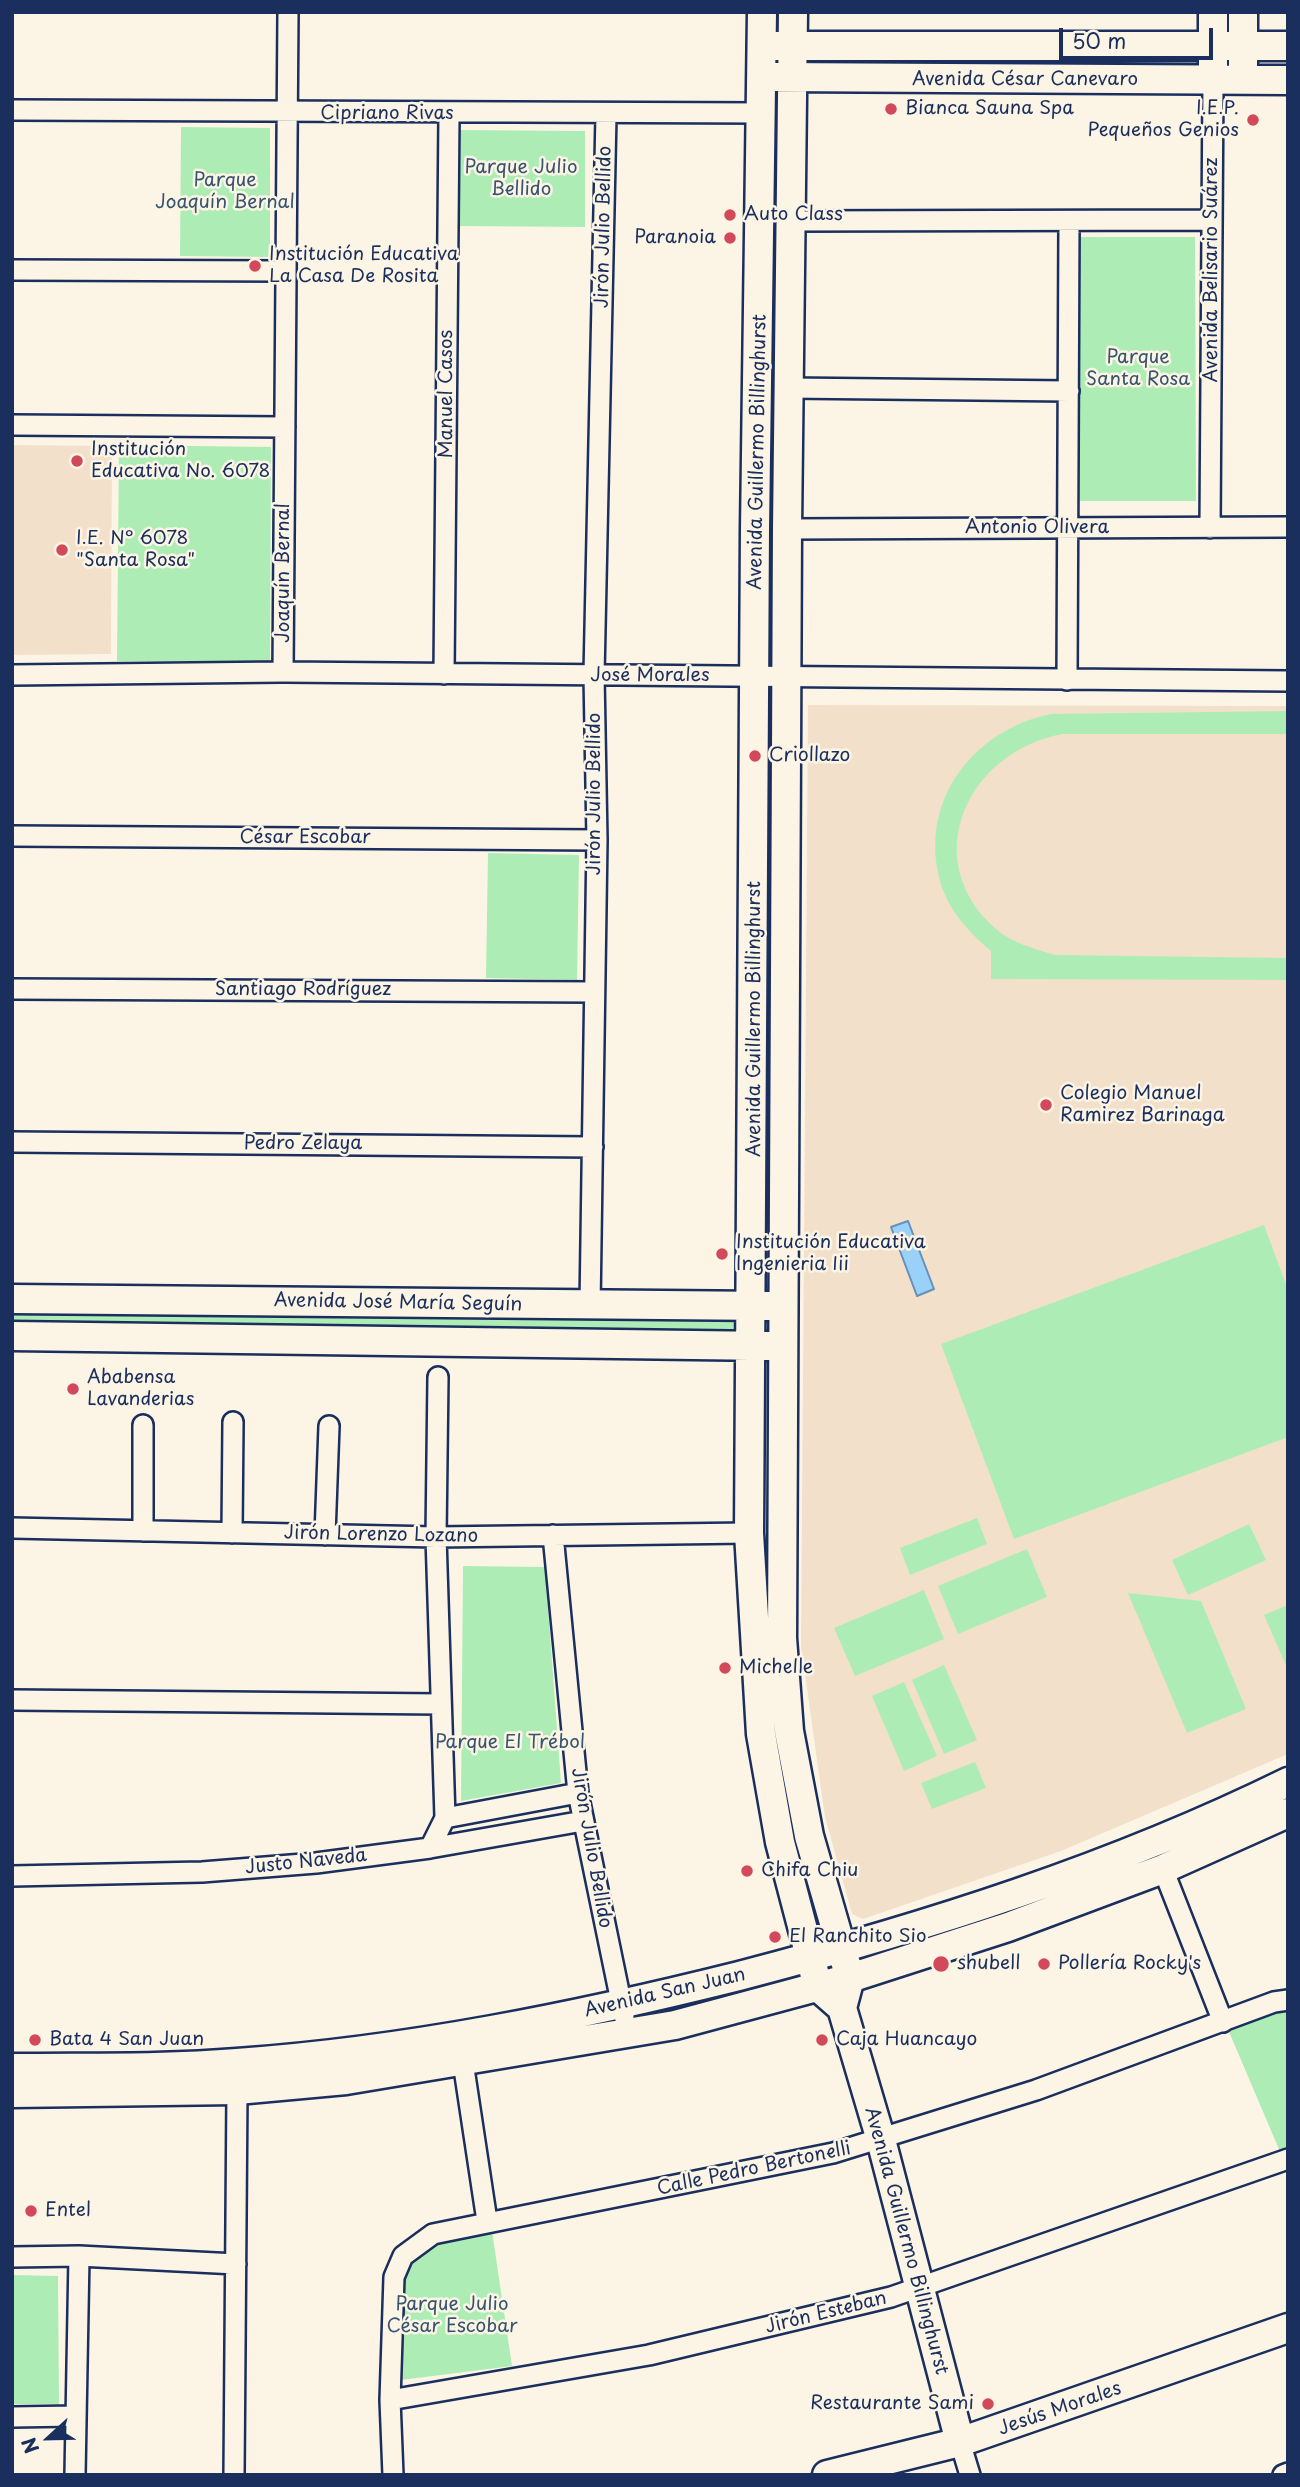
<!DOCTYPE html>
<html>
<head>
<meta charset="utf-8">
<style>
	body { margin:0 }
	#map { position:relative; width:1300px; height:2487px; overflow:hidden; background:#fcf5e5; font-family:"Playpen Sans",sans-serif }
	canvas { display:block }
	.frame { position:absolute; inset:0; border:14px solid #1b2f5e; pointer-events:none }
	.north { position:absolute; left:14px; top:2403px; width:70px; height:70px; -webkit-text-stroke:5px #fcf5e5; paint-order:stroke; rotate:248deg; font-size:19px; font-weight:700; line-height:28px; text-align:center; color:#1b2f5e }
	.north::after { content:''; display:block; margin:auto; width:24px; height:32px; background:#1b2f5e; clip-path:polygon(50% 0,100% 100%,50% 72%,0 100%) }
	.scale { position:absolute; left:1059px; top:28px; width:154px; height:32px; box-sizing:border-box; border:4px solid #1b2f5e; border-top:0; padding-left:9px; font-size:21px; line-height:24px; white-space:nowrap; color:#1b2f5e; -webkit-text-stroke:5px #fcf5e5; paint-order:stroke }
</style>
</head>
<body>
<div id="map">
<canvas width="1300" height="2487"></canvas>
<div class="frame"></div>
<div class="north">N</div>
<div class="scale">50 m</div>
</div>
<script>
const c = document.querySelector('canvas').getContext('2d');
c.lineJoin = 'round';
function paint(path, color) { c.fillStyle = color; c.fill(path, 'evenodd'); }
function stroke(path, color, width, dash) { c.strokeStyle = color; c.lineWidth = width; c.lineCap = dash ? 'butt' : 'round'; c.setLineDash(dash || []); c.stroke(path); }
function label(font, color, halo, rows, align = 'center') {
  c.font = font + ' "Playpen Sans",sans-serif'; c.lineWidth = 5; c.setLineDash([]); c.textBaseline = 'middle'; c.strokeStyle = halo; c.fillStyle = color; for (const [text, x, y, turn = 0] of rows) {
    c.save(); c.translate(x, y); c.rotate((+turn || 0) * Math.PI / 180); c.textAlign = isNaN(turn) ? turn : align; if (halo) c.strokeText(text, 0, 0); c.fillText(text, 0, 0); c.restore();
  }
}
const built = new Path2D(`
	M 12,445 L 112,446 L 111,654 L 12,655 Z
	M 808,705 L 1288,706 L 1288,1754 L 1061,1851 L 863,1919 L 852,1914 L 825,1817 L 801,1646 Z`);
const green = new Path2D(`
	M 181,127 L 270,128 L 270,257 L 180,256 Z
	M 458,130 L 585,131 L 585,227 L 457,226 Z
	M 1079,237 L 1195,237 L 1196,501 L 1080,501 Z
	M 119,445 L 271,447 L 270,662 L 117,661 Z
	M 1288,711 L 1288,734 L 1063,734 C 967,751 917,860 996,929 C 1012,943 1035,949 1055,955 L 1288,958 L 1288,980 L 991,979 L 991,951 C 970,933 949,911 941,884 C 917,803 972,730 1051,714 Z
	M 488,853 L 579,855 L 577,980 L 486,978 Z
	M 1264,1225 L 1288,1290 L 1288,1437 L 1014,1539 L 941,1344 Z
	M 12,1306 L 736,1316 L 735,1331 L 12,1323 Z
	M 977,1518 L 987,1544 L 910,1575 L 900,1548 Z
	M 1249,1524 L 1266,1560 L 1188,1595 L 1172,1560 Z
	M 1027,1549 L 1047,1597 L 958,1634 L 938,1586 Z
	M 463,1566 L 545,1567 L 561,1783 L 461,1801 Z
	M 924,1590 L 944,1639 L 855,1676 L 834,1628 Z
	M 1128,1593 L 1201,1601 L 1246,1709 L 1187,1733 Z
	M 1288,1605 L 1288,1670 L 1264,1615 Z
	M 944,1665 L 977,1740 L 944,1754 L 912,1680 Z
	M 904,1682 L 937,1756 L 904,1771 L 872,1696 Z
	M 975,1762 L 986,1788 L 932,1809 L 921,1783 Z
	M 1288,2007 L 1288,2151 L 1281,2154 L 1227,2027 Z
	M 492,2231 L 512,2366 L 401,2380 L 399,2279 C 412,2239 457,2238 492,2231 Z
	M 12,2275 L 58,2276 L 59,2404 L 12,2404 Z`);
const water = new Path2D(`
	M 908,1221 L 934,1289 L 917,1296 L 891,1227 Z`);
const street = new Path2D(`
	M 12,110 L 763,113
	M 791,221 L 1212,220
	M 12,270 L 286,271
	M 788,388 L 1069,391
	M 12,425 L 285,427
	M 1210,528 L 1213,81
	M 787,529 L 1288,527
	M 283,672 L 288,12
	M 444,674 L 449,114
	M 12,675 L 283,672 L 1288,681
	M 1067,680 L 1069,221
	M 12,836 L 597,840
	M 12,989 L 593,992
	M 12,1142 L 593,1147
	M 590,1306 L 597,840 L 594,675 L 606,115
	M 438,1377 L 436,1537 L 445,1818
	M 12,1528 L 436,1537 L 749,1533
	M 143,1531 L 143,1425
	M 232,1533 L 233,1422
	M 325,1535 L 329,1426
	M 553,1535 L 578,1793 L 624,2016
	M 12,1700 L 441,1704
	M 430,1848 L 583,1821
	M 1163,1869 L 1223,2022
	M 12,1876 L 202,1872 L 316,1863 L 430,1848 L 445,1818 L 578,1793
	M 463,2062 L 487,2221
	M 12,2257 L 79,2256 L 236,2264
	M 390,2400 L 649,2355 L 891,2297 L 1288,2159
	M 12,2417 L 75,2416
	M 960,2442 L 970,2475
	M 75,2475 L 79,2256
	M 234,2475 L 237,2090
	M 393,2475 L 390,2400 L 394,2277 L 403,2256 L 433,2234 L 833,2153 L 1036,2090 L 1274,2002 L 1288,2000
	M 1283,2475 L 1288,2473`);
const secondary = new Path2D(`
	M 762,12 L 755,529 L 749,1533 L 761,1734 L 780,1842 L 818,1987 L 842,2008
	M 793,12 L 787,529 L 782,1638 L 789,1731 L 809,1836 L 850,1978 L 842,2008 L 881,2140 L 960,2442
	M 776,46 L 1288,46
	M 1213,65 L 1213,12
	M 1243,65 L 1243,12
	M 776,77 L 1288,80
	M 12,1299 L 770,1306
	M 12,1336 L 769,1346
	M 12,2068 C 87,2067 162,2069 237,2063 C 406,2051 575,2017 739,1976 C 927,1927 1113,1868 1288,1782
	M 12,2093 L 237,2090 L 346,2080 L 675,2025 L 850,1978 L 1008,1927 L 1163,1869 L 1288,1813
	M 827,2475 L 960,2442 L 1288,2328`);
const markers = [
	[891,109,7,"#d1495b"],
	[1253,120,7,"#d1495b"],
	[730,215,7,"#d1495b"],
	[730,238,7,"#d1495b"],
	[255,266,7,"#d1495b"],
	[77,461,7,"#d1495b"],
	[62,550,7,"#d1495b"],
	[755,756,7,"#d1495b"],
	[1046,1105,7,"#d1495b"],
	[722,1254,7,"#d1495b"],
	[73,1389,7,"#d1495b"],
	[725,1668,7,"#d1495b"],
	[747,1871,7,"#d1495b"],
	[775,1937,7,"#d1495b"],
	[941,1964,9,"#d1495b"],
	[1044,1964,7,"#d1495b"],
	[35,2040,7,"#d1495b"],
	[822,2040,7,"#d1495b"],
	[31,2211,7,"#d1495b"],
	[988,2404,7,"#d1495b"]
];
const streetNames = [
	["Avenida César Canevaro",1025,80],
	["Cipriano Rivas",387,114],
	["Jirón Julio Bellido",604,227,-89],
	["Avenida Belisario Suárez",1212,270,-90],
	["Manuel Casos",447,394,-90],
	["Avenida Guillermo Billinghurst",758,452,-89],
	["Antonio Olivera",1037,528],
	["Joaquín Bernal",284,573,-90],
	["José Morales",650,676],
	["Jirón Julio Bellido",595,794,-90],
	["César Escobar",305,838],
	["Santiago Rodríguez",303,990],
	["Avenida Guillermo Billinghurst",755,1019,-90],
	["Pedro Zelaya",303,1144],
	["Avenida José María Seguín",398,1303,1],
	["Jirón Lorenzo Lozano",381,1535,1],
	["Jirón Julio Bellido",591,1848,80],
	["Justo Naveda",306,1862,-6],
	["Avenida San Juan",665,1993,-13],
	["Calle Pedro Bertonelli",754,2169,-12],
	["Avenida Guillermo Billinghurst",906,2241,75],
	["Jirón Esteban",826,2313,-14],
	["Jesús Morales",1060,2409,-19]
];
const poiNames = [
	["Bianca Sauna Spa",905,109],
	["I.E.P.",1239,109,"right"],
	["Pequeños Genios",1239,131,"right"],
	["Auto Class",744,215],
	["Paranoia",716,238,"right"],
	["Institución Educativa",269,255],
	["La Casa De Rosita",269,277],
	["Institución",91,450],
	["Educativa No. 6078",91,472],
	["I.E. N° 6078",76,539],
	["\"Santa Rosa\"",76,561],
	["Criollazo",769,756],
	["Colegio Manuel",1060,1094],
	["Ramirez Barinaga",1060,1116],
	["Institución Educativa",736,1243],
	["Ingenieria Iii",736,1265],
	["Ababensa",87,1378],
	["Lavanderias",87,1400],
	["Michelle",739,1668],
	["Chifa Chiu",761,1871],
	["El Ranchito Sio",789,1937],
	["shubell",957,1964],
	["Pollería Rocky's",1058,1964],
	["Bata 4 San Juan",49,2040],
	["Caja Huancayo",836,2040],
	["Entel",45,2211],
	["Restaurante Sami",974,2404,"right"]
];
const parkNames = [
	["Parque Julio",521,168],
	["Bellido",521,190],
	["Parque",225,181],
	["Joaquín Bernal",225,203],
	["Parque",1138,358],
	["Santa Rosa",1138,380],
	["Parque El Trébol",510,1743],
	["Parque Julio",452,2305],
	["César Escobar",452,2327]
];
paint(built, '#f2e0ca');
paint(green, '#adedb5');
paint(water, '#9ad1f9');
stroke(water, '#6790bb', 2);
stroke(street, '#1b2f5e', 24);
stroke(secondary, '#1b2f5e', 33);
stroke(street, '#fcf5e5', 19);
stroke(secondary, '#fcf5e5', 28);
for (const [x, y, r, color] of markers) { const dot = new Path2D(); dot.arc(x, y, r, 0, 2 * Math.PI); c.fillStyle = color; c.fill(dot); stroke(dot, '#fcf5e5', 2.5); }
label('19px', '#1b2f5e', '#fcf5e5', streetNames);
label('19px', '#1b2f5e', '#fcf5e5', poiNames, 'left');
label('19px', '#38556f', '#fcf5e5', parkNames);
</script>
</body>
</html>
